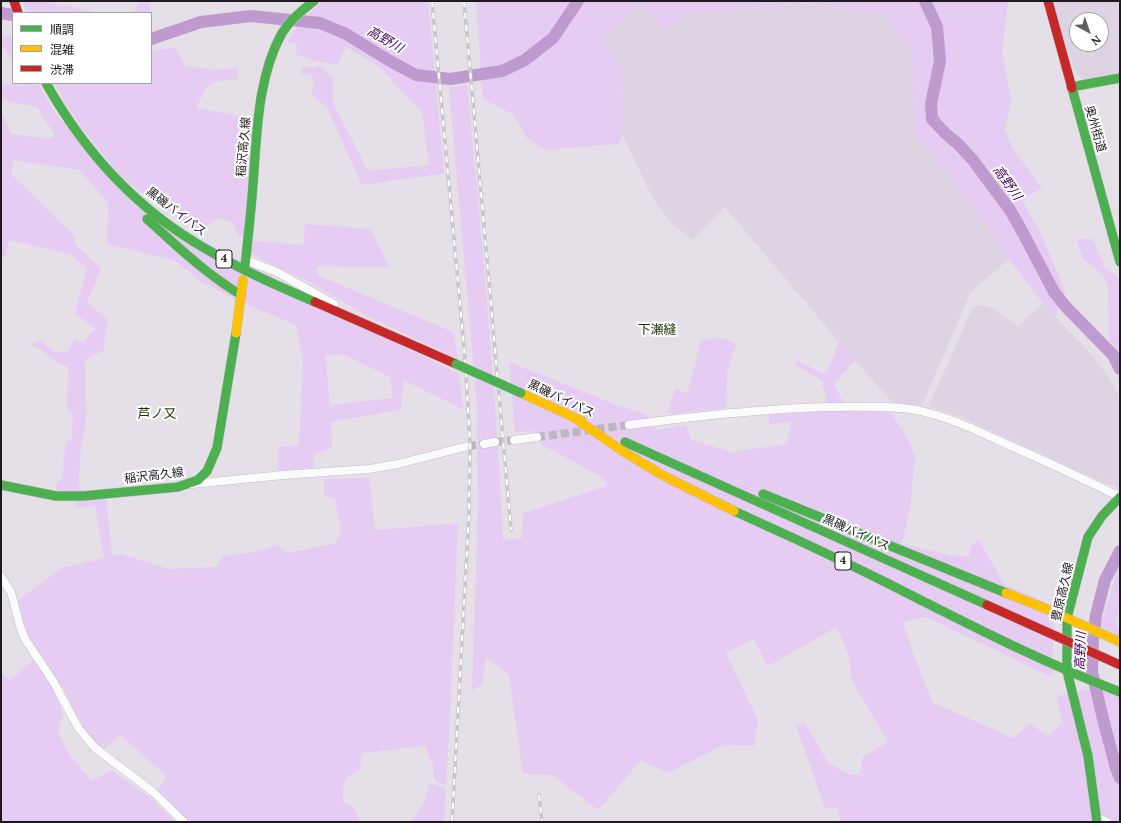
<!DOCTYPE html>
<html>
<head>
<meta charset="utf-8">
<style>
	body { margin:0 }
	#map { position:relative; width:1121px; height:823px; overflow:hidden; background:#e5dfe8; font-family:"PT Serif","Noto Sans JP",serif }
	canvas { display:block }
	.frame { position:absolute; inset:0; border:2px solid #1d191f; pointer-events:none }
	.legend { position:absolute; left:12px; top:12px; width:140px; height:72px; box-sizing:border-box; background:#fff; border:1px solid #a5a3a5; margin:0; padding:5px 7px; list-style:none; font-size:12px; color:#1d191f }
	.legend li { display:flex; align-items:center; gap:8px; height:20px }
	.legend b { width:20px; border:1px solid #a5a3a5 }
	.north { position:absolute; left:1069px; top:12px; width:40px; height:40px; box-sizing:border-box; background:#fff; border:1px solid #a5a3a5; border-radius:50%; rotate:140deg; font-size:11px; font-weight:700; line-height:16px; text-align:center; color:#1d191f }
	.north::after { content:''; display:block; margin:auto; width:14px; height:18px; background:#635e65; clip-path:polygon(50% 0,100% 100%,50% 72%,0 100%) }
</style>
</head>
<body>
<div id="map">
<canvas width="1121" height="823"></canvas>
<div class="frame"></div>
<ul class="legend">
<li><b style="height:5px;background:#4caf50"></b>順調</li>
<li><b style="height:5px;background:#ffc107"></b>混雑</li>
<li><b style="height:5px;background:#c62828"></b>渋滞</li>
</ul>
<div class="north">N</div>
</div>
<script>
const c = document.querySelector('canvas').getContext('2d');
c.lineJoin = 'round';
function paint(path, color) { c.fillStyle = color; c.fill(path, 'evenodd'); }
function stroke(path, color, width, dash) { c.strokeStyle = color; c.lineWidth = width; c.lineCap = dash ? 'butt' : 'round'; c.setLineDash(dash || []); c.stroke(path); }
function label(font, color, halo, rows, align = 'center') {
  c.font = font + ' "PT Serif","Noto Sans JP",serif'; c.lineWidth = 4; c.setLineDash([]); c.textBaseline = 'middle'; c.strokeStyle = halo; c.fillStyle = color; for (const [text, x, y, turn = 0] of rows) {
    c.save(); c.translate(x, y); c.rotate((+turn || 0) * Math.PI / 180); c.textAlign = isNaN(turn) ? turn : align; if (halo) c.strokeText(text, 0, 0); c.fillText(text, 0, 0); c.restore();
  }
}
const built = new Path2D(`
	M 1053,1 L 1120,1 L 1120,74 L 1086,80 L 1081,78 L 1076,73 L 1061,32 ZM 1077,20 L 1101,20 L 1101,44 L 1077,44 Z
	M 806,3 L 883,14 L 913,51 L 914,132 L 975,209 L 1009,259 L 971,292 L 921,407 L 892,402 L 839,342 L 725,207 L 693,240 L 672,224 L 653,199 L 623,136 L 622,66 L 599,40 L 641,4 L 665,31 L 686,14 Z
	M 1043,303 L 1068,331 L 1093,356 L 1112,382 L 1120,399 L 1120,488 L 1105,483 L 965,419 L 929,406 L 973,307 L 981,305 L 991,307 L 1018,326 Z`);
const green = new Path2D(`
	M 22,1 L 45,1 L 99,13 L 29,13 Z
	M 139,1 L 150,1 L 150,13 L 134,13 Z
	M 323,1 L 428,1 L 444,173 L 441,174 L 362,185 L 327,108 L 311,93 L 315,82 L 310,75 L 301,74 L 301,68 L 320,66 L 333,78 L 333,103 L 368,171 L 429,165 L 422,112 L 397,87 L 380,67 L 346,47 L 337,65 L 311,60 L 296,54 L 297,44 L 287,42 C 297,26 309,13 323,1 Z
	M 476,1 L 1008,1 L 1002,51 L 1011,100 L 1005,129 L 1012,147 L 1042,188 L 1022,200 L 1043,238 L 1065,292 L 1055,317 L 1043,303 L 1009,259 L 975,209 L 914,132 L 913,51 L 883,14 L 806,3 L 686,14 L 665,31 L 641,4 L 599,40 L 622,66 L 623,136 L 618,144 L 545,150 L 526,137 L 514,115 L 483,99 Z
	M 1,28 L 3,35 L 13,36 L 13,63 L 6,49 L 1,47 Z
	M 176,47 L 185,66 L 216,70 L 238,68 L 238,79 L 217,81 L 207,86 L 196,108 L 233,115 L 255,117 L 245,238 L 238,236 L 233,223 L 223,219 L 212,220 L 203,232 L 143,194 L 118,173 L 89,137 L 71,112 L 54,83 L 151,83 L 151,51 Z
	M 1,83 L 23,86 L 22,83 L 38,83 L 55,113 L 135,205 L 410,350 L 459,374 L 463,409 L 403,380 L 401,410 L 331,422 L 332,448 L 314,454 L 314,468 L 278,470 L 278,447 L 299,445 L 303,361 L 296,325 L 234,299 L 202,282 L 175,261 L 107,244 L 108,203 L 80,170 L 13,160 L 12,175 L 76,237 L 75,244 L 101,269 L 87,302 L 107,319 L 104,350 L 85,360 L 86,418 L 80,458 L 79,488 L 101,499 L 106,499 L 112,556 L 120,554 L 169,569 L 217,567 L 223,556 L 248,553 L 278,545 L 288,553 L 336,543 L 341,530 L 335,499 L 324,495 L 324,479 L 369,478 L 375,530 L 458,523 L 450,715 L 446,785 L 434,780 L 433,764 L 425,746 L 362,753 L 360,770 L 347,777 L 343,787 L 343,802 L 354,807 L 360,822 L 190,822 L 158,789 L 167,776 L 120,735 L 104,749 L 87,735 L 77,719 L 64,689 L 27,637 L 17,601 L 62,568 L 104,558 L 95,506 L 77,507 L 66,492 L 56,490 L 56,486 L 62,477 L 66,442 L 72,439 L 73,415 L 67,408 L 68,367 L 59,364 L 42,350 L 29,344 L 41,340 L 54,352 L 67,352 L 75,339 L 84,342 L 96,328 L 75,314 L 87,268 L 70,254 L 9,240 L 5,257 L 1,257 L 1,111 L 11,134 L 50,139 L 55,135 L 37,107 L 1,100 ZM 342,354 L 390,377 L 393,398 L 330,405 L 325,355 Z
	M 467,85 C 482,237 496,388 503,540 L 522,538 L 523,513 L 607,486 L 604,478 L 542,445 L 534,431 L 515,432 L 509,362 L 619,406 L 646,414 L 657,430 L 686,425 L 691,440 L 732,452 L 787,444 L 791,422 L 769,424 L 769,415 L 820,411 L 827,399 L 821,380 L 795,365 L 796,360 L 826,375 L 839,342 L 855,360 L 834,384 L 847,410 L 891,413 L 909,440 L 915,457 L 910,508 L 902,544 L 945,554 L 969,557 L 971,546 L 979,540 L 1004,584 L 1054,606 L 1052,677 L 926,617 L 903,622 L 915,659 L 933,703 L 1014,738 L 1030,723 L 1047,736 L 1062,723 L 1057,696 L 1092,688 L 1120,696 L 1120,822 L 841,822 L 837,807 L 825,808 L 796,726 L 805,722 L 828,763 L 851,775 L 860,774 L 863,757 L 888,742 L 851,679 L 850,659 L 837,627 L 768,666 L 753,639 L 726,653 L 758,720 L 754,746 L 724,745 L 668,773 L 641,760 L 598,810 L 552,775 L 523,774 L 509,675 L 486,657 L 482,685 L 472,690 L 478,509 L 477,405 L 449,87 Z
	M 305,224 L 370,229 L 390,267 L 317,266 L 317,275 L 453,332 L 458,359 L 367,316 L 315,285 L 251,254 L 253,241 L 304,245 Z
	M 1076,239 L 1093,239 L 1105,268 L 1120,279 L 1120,354 L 1109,339 L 1108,285 L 1103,275 L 1083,259 Z
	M 723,338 L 736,344 L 727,373 L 726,408 L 669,414 L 668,411 L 675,389 L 688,393 L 701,340 Z
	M 1120,563 L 1120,599 L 1116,625 L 1120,628 L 1120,637 L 1100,626 Z
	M 35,659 L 54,690 L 63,714 L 58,732 L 70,756 L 92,781 L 111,770 L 148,796 L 176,822 L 1,822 L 1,674 L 10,680 Z
	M 429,783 L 446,788 L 444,822 L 410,822 C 422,811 427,798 429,783 Z`);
const river = new Path2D(`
	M 925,1 L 937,27 L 940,61 L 931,104 L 932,119 L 945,133 L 958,144 L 972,159 L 1010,210 L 1023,233 L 1054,292 L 1067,308 L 1113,355 L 1120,369
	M 1,13 L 13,15
	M 151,39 L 201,22 L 251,16 L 320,23 L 346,34 L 390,61 L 416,75 L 450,79 L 502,71 L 525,60 L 553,38 L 578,1
	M 1120,551 L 1105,580 L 1096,615 L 1093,640 L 1092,672 L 1103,719 L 1116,768 L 1120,778`);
const streetTunnel = new Path2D(`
	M 537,437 L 629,425
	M 495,442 L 514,440
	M 468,446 L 484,444`);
const street = new Path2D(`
	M 246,260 L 277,272 L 334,304
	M 629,425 C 695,416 761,409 828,407 C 857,407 888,405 916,410 C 947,416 976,430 1004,443 C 1043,460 1082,478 1120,497
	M 514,440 L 537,437
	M 484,444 L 495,442
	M 192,484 L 283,475 L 369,469 L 398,464 L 468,446
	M 1,577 L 11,592 L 20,626 L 25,639 L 53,681 L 79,729 L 95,748 L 152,791 L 184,822
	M 1097,818 L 1107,822`);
const fast = new Path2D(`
	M 46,83 C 85,153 136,209 206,249 C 241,270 278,286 315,302
	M 1071,87 L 1120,78
	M 1072,88 L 1120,262
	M 147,219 C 177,246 206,274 241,295
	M 245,266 C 248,239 251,212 253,184 C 257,135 257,78 282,33 C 290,20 302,10 314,1
	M 625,442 L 987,605
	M 1,485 L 56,496 L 83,496 L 178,487 L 198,480 L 207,471 L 217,448 L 236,333
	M 763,494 L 1006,593
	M 734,511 C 785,534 835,557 885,582 C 962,621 1039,661 1120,692
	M 1097,822 L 1088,756 L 1067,671 L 1067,618 L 1088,537 L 1102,516 L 1120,497`);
const slow = new Path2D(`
	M 236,333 L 243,280
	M 521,393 L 582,421
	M 573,417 L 624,452 L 664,476 L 734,511
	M 1006,593 L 1049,610 L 1120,642`);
const jam = new Path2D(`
	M 14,1 L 18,13
	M 1048,1 L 1072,88
	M 315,302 L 456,364`);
const rail = new Path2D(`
	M 432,1 L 465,358 L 470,441 L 469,513 L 452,822
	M 464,1 L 511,530
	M 539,795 L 542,822`);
const fastBridge = new Path2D(`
	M 456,364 L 521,393`);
const jamBridge = new Path2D(`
	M 987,605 L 1120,665`);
const shields = [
	[224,259,16],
	[843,561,16]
];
const shieldNames = [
	["4",224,259],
	["4",843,561]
];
const streetNames = [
	["奥州街道",1095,129,74],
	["稲沢高久線",244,147,-85],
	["黒磯バイパス",176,212,37],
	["黒磯バイパス",561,399,25],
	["稲沢高久線",154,476,-7],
	["黒磯バイパス",856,533,24],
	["豊原高久線",1063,592,-77]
];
const waterNames = [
	["高野川",385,40,30],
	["高野川",1007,183,54],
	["高野川",1081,651,-88]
];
const neighbourhoodNames = [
	["下瀬縫",657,330],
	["芦ノ又",157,414]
];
paint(built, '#ded3e3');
paint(green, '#e6cbf3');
stroke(river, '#be9ace', 12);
stroke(streetTunnel, '#bdb7c0', 8, [8, 4]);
stroke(street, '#c1bdc3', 9);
stroke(fast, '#c1bdc3', 10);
stroke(slow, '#c1bdc3', 10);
stroke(jam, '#c1bdc3', 10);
stroke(street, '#fbfafc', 8);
stroke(fast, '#4caf50', 9);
stroke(slow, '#ffc107', 9);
stroke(jam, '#c62828', 9);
stroke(rail, '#c9c7ca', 3.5);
stroke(rail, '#fff', 2, [6]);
stroke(fastBridge, '#c0bdc2', 10, []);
stroke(jamBridge, '#c0bdc2', 10, []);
stroke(fastBridge, '#4caf50', 9);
stroke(jamBridge, '#c62828', 9);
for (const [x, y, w] of shields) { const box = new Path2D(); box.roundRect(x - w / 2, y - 9, w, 18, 3); c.fillStyle = '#fff'; c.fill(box); stroke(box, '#1d191f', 1); }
label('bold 11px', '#1d191f', null, shieldNames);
label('12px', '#1d191f', '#fff', streetNames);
label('italic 13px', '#46015c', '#fff', waterNames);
label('13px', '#1a3505', '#fff', neighbourhoodNames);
</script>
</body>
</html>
